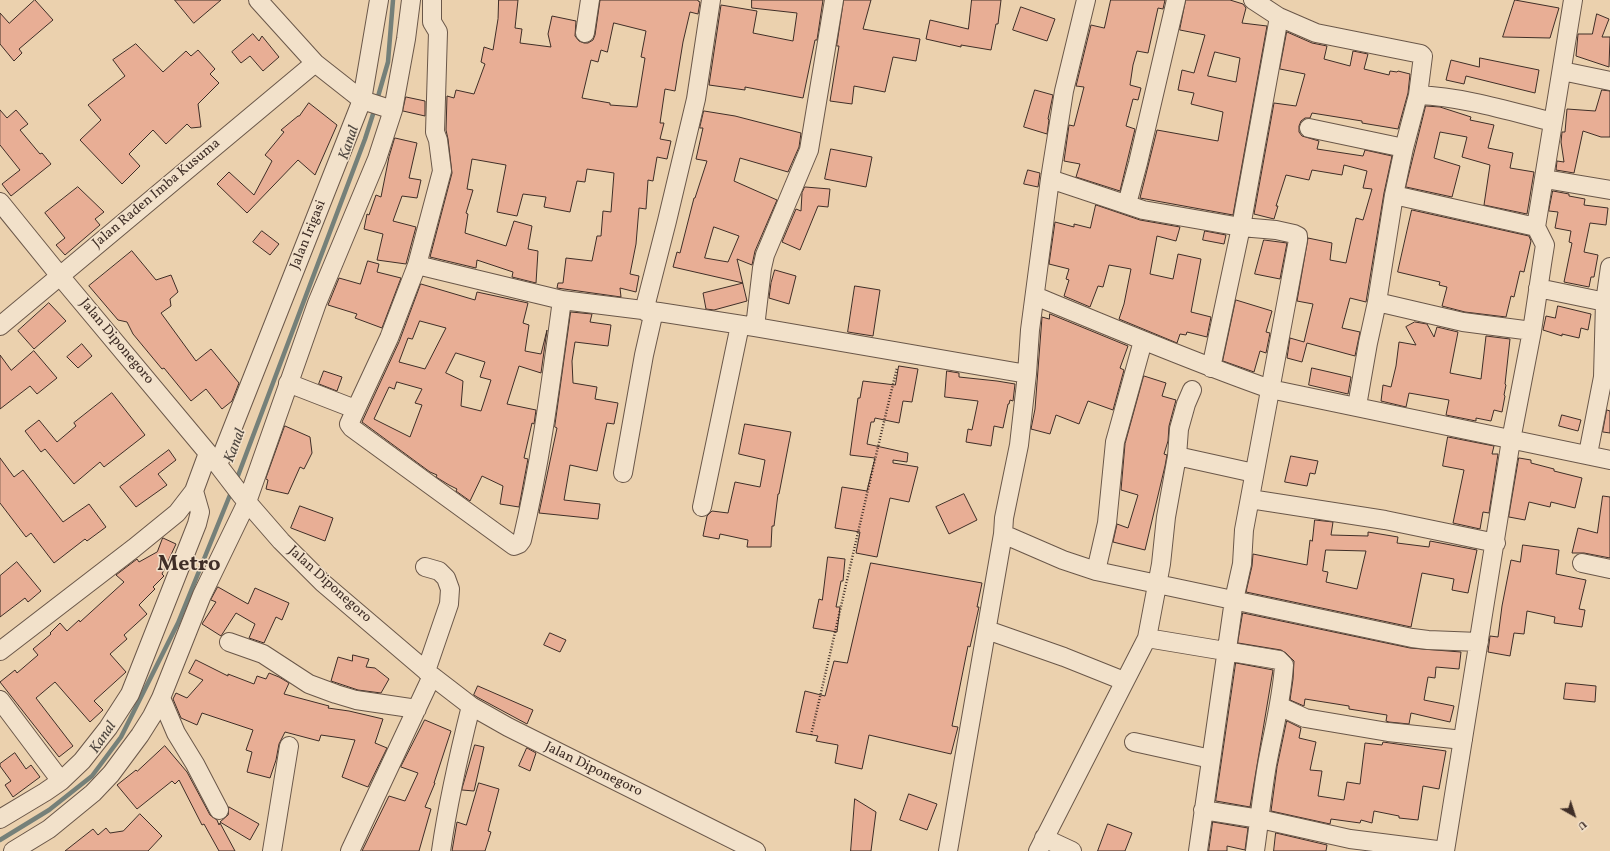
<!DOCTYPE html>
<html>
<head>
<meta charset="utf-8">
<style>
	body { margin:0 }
	#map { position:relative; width:1610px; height:851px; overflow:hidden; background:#ebd1ae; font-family:Vollkorn,serif }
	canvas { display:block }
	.north { position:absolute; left:1554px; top:795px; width:40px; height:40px; -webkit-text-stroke:3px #f2e1ca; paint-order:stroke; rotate:141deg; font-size:11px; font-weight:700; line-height:16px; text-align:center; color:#3f2e27 }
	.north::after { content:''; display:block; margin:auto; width:14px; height:18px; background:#3f2e27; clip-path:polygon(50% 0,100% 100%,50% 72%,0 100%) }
</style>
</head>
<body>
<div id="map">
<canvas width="1610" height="851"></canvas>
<div class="north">U</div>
</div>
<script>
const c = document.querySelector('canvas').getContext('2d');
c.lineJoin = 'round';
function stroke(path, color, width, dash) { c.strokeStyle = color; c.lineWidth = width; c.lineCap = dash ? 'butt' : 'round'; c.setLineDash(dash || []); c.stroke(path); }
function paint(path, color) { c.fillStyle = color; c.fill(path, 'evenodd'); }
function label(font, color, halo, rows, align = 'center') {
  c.font = font + ' Vollkorn,serif'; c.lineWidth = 3; c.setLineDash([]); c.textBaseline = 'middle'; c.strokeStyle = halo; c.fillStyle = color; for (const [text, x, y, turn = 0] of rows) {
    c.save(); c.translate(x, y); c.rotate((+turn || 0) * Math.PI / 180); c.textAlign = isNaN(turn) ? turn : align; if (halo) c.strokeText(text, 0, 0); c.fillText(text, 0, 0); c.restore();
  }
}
const stream = new Path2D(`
	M 377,100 L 388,62 L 393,0
	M 236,481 L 365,139 L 375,108
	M 0,840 L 49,810 L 92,776 L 121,737 L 178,623 L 232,490`);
const building = new Path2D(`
	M 35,0 L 53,20 L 19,49 L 22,53 L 14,61 L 0,44 L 0,13 L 9,23 Z
	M 175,0 L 221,0 L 194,23 Z
	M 499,0 L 518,0 L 515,28 L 522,29 L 520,43 L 551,47 L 548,34 L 552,16 L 576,21 L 575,36 L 579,41 L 584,43 L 588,43 L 593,40 L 595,35 L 600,0 L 698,0 L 698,1 L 700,2 L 698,14 L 690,12 L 683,42 L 675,91 L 665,89 L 660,123 L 664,123 L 660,139 L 671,141 L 667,159 L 657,157 L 653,181 L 648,180 L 646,209 L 639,208 L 636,244 L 630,274 L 639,276 L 636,292 L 620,288 L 621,297 L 557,288 L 558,283 L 563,283 L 566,258 L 592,261 L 597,236 L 601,236 L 603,211 L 611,212 L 614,173 L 587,169 L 585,182 L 577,181 L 570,212 L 544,207 L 546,197 L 523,194 L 517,216 L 497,212 L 506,165 L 472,159 L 467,189 L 473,190 L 466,213 L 468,214 L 465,233 L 506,246 L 514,221 L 532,226 L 528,249 L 538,251 L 536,283 L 512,277 L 513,272 L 477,260 L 476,268 L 430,257 L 452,173 L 448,139 L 446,130 L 447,96 L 454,98 L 456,90 L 474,94 L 485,64 L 481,62 L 484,47 L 493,50 L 498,19 ZM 614,23 L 646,31 L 641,57 L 645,58 L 637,107 L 610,105 L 610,103 L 582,98 L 591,60 L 598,62 L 601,50 L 607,52 Z
	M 752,0 L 823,0 L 817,40 L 815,40 L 803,98 L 745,87 L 745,90 L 709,85 L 721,5 L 757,11 L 753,33 L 793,41 L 797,13 L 752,8 Z
	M 844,0 L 871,0 L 863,29 L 920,39 L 916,61 L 893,57 L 885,92 L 854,86 L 852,104 L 830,101 L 839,46 L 837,46 Z
	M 972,0 L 1001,0 L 998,24 L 996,24 L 991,50 L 961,45 L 961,47 L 926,39 L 930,20 L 968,29 Z
	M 1111,0 L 1165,0 L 1163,9 L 1158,8 L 1148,53 L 1137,51 L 1133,65 L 1130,85 L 1141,88 L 1138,100 L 1133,99 L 1126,126 L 1135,129 L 1120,191 L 1076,177 L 1080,164 L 1064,161 L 1069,125 L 1074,126 L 1084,87 L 1076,86 L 1091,25 L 1104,28 Z
	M 1186,0 L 1230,0 L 1243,4 L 1246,8 L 1242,23 L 1267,26 L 1233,215 L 1140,198 L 1157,130 L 1218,141 L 1223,112 L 1191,104 L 1194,93 L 1178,90 L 1182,70 L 1194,73 L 1205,35 L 1180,30 ZM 1215,52 L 1240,58 L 1236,82 L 1208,76 Z
	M 1515,0 L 1559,8 L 1550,38 L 1503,37 Z
	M 1021,7 L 1055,19 L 1047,41 L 1013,30 Z
	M 1597,14 L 1609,19 L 1602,37 L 1610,37 L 1609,67 L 1576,56 L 1578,34 L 1592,34 Z
	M 1287,32 L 1312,43 L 1327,46 L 1324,59 L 1350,66 L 1353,51 L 1368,54 L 1364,69 L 1389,75 L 1390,71 L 1397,72 L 1398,71 L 1410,74 L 1408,93 L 1398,129 L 1362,123 L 1362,121 L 1312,113 L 1310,118 L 1305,118 L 1301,121 L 1299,126 L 1299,132 L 1302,136 L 1319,141 L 1317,149 L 1363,156 L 1365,150 L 1392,156 L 1384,193 L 1366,302 L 1350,298 L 1342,328 L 1360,332 L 1355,356 L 1307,343 L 1302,362 L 1287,358 L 1290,338 L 1304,342 L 1313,304 L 1297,301 L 1308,238 L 1332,243 L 1330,260 L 1346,263 L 1356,218 L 1363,220 L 1372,189 L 1363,188 L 1367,171 L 1344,165 L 1342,175 L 1312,170 L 1309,180 L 1286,175 L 1276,206 L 1278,206 L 1274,219 L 1254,214 L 1274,103 L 1296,106 L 1305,74 L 1280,69 Z
	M 253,34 L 259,41 L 262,36 L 279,57 L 263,71 L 250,56 L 241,63 L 232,52 Z
	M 136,44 L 163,72 L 186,51 L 191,56 L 198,50 L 215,69 L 210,74 L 219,83 L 198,104 L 201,127 L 191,128 L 187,124 L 166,144 L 153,130 L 129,154 L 140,166 L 122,184 L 80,140 L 101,120 L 88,105 L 125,76 L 113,60 Z
	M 1480,58 L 1539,70 L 1535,93 L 1466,76 L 1464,84 L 1446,80 L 1451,60 L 1479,67 Z
	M 1035,90 L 1053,95 L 1048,119 L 1049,120 L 1047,134 L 1024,127 Z
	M 1602,90 L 1610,91 L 1610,137 L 1601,137 L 1583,131 L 1574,173 L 1556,170 L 1557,161 L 1564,162 L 1561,142 L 1562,132 L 1565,132 L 1567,109 L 1595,111 Z
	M 406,97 L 425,101 L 425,116 L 403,111 Z
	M 309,103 L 337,125 L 315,175 L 298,160 L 247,213 L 217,184 L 229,172 L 254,195 L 272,161 L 265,155 L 284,132 L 281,130 L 298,116 L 299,116 Z
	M 1426,106 L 1440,107 L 1471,117 L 1470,120 L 1494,125 L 1488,148 L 1513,153 L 1510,168 L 1534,172 L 1527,214 L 1484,205 L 1490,165 L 1462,157 L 1467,137 L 1440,132 L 1434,158 L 1460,166 L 1452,197 L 1406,187 Z
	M 0,110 L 7,118 L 16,110 L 28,124 L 20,130 L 40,154 L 42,153 L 51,164 L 11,196 L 2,184 L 20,170 L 0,145 Z
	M 704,111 L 735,116 L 801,133 L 799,147 L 788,172 L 740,158 L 734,181 L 777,200 L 755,251 L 752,265 L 737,259 L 747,301 L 714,310 L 706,309 L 703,293 L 743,283 L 673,267 L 677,252 L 680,253 L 694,198 L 695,198 L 707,161 L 696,159 L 703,128 L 700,128 ZM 714,227 L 739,236 L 728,262 L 705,258 Z
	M 395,138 L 417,143 L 409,178 L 421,180 L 417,198 L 402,196 L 393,221 L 416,227 L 406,264 L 377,260 L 383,234 L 364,229 L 367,214 L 369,215 L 376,195 L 381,197 L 389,157 Z
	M 831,149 L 872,157 L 866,187 L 825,179 Z
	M 1028,170 L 1040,173 L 1038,187 L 1024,184 Z
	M 78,187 L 104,212 L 95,219 L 100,225 L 65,255 L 56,245 L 65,238 L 45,213 Z
	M 805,187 L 830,189 L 828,207 L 818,206 L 800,250 L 782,242 L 796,209 L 801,211 L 802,193 Z
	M 1553,191 L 1569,194 L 1569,196 L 1585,199 L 1584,205 L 1608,208 L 1606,225 L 1590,223 L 1584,252 L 1598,255 L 1594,277 L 1591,277 L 1589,287 L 1564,282 L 1572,243 L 1569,242 L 1571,231 L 1555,228 L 1558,212 L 1549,211 Z
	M 1096,205 L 1140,220 L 1180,227 L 1176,241 L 1157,236 L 1150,274 L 1173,279 L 1178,254 L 1201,259 L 1191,312 L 1211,317 L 1207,337 L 1187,332 L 1186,335 L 1180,334 L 1177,343 L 1119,319 L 1124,304 L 1131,269 L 1109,265 L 1103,287 L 1098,286 L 1090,307 L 1064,296 L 1069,280 L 1066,279 L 1069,269 L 1049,264 L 1055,222 L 1074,227 L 1074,224 L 1090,228 Z
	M 1412,210 L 1529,236 L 1531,241 L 1524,272 L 1520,271 L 1514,297 L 1511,296 L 1506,317 L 1465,312 L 1442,306 L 1447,287 L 1439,285 L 1440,282 L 1398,272 Z
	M 262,231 L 279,244 L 270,255 L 253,242 Z
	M 1205,231 L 1226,235 L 1224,244 L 1203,240 Z
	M 1264,240 L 1287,243 L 1280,279 L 1255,274 Z
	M 132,251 L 156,280 L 171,275 L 178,292 L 170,299 L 171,306 L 161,313 L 196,361 L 211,349 L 239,383 L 232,401 L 222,409 L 206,389 L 191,401 L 164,368 L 162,369 L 133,334 L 127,322 L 118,320 L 89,286 Z
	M 368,261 L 379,264 L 377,272 L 401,278 L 382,328 L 355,318 L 357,314 L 328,305 L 339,278 L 360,284 Z
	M 775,270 L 796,276 L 789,304 L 769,298 L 771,283 Z
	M 421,284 L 475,300 L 477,292 L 528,303 L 523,323 L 529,325 L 525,351 L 541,354 L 547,330 L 541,373 L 519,366 L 507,404 L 536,410 L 534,424 L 532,423 L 524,458 L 528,459 L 519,507 L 500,504 L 503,486 L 482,476 L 470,501 L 456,491 L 457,489 L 449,485 L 436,477 L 437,475 L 430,472 L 362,422 L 399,342 ZM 420,321 L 446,328 L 425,369 L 399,362 L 408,338 L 412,339 ZM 456,353 L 485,362 L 480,377 L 491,380 L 481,411 L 461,406 L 463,381 L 446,373 ZM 397,382 L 422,389 L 415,403 L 422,405 L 410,437 L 374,419 L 389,387 L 394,389 Z
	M 855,286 L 880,290 L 873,336 L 848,332 Z
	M 1236,300 L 1272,311 L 1266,332 L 1270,333 L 1266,353 L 1260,351 L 1254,372 L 1223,361 Z
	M 49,303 L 66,321 L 34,349 L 18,331 Z
	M 1558,306 L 1591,314 L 1588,330 L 1581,328 L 1579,338 L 1562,334 L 1562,336 L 1543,330 L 1546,316 L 1555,318 Z
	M 571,312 L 592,314 L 590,322 L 611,325 L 608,346 L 575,342 L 572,361 L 573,383 L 597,387 L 595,399 L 618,403 L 614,424 L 607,423 L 597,471 L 570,465 L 564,500 L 600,504 L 598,519 L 539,513 L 557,428 L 555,427 Z
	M 1050,314 L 1128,346 L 1120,368 L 1124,370 L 1113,410 L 1088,401 L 1079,424 L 1056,415 L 1050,434 L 1031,429 L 1035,409 L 1042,317 L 1049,319 Z
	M 1415,322 L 1427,324 L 1434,337 L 1437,327 L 1458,332 L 1450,373 L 1481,379 L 1486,336 L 1510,339 L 1505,384 L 1506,385 L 1504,395 L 1505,396 L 1502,412 L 1494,410 L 1491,421 L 1476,418 L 1476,421 L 1446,415 L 1449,400 L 1409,393 L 1406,407 L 1381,401 L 1383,385 L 1391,387 L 1396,366 L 1399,342 L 1416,345 L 1406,327 Z
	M 82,344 L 92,356 L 78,368 L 67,357 Z
	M 34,351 L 57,378 L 37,394 L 30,386 L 0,409 L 0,355 L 11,370 Z
	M 899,366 L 918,369 L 912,402 L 903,401 L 899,423 L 875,418 L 874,422 L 871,422 L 867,444 L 908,453 L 907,462 L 893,460 L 893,463 L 918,467 L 909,502 L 890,498 L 877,557 L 856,553 L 860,532 L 835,528 L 842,487 L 867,491 L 875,458 L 850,455 L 858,398 L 860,398 L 863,381 L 895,385 Z
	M 1312,368 L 1351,377 L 1348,394 L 1309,385 Z
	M 324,371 L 342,377 L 337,391 L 319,384 Z
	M 947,371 L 959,373 L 959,377 L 997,381 L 1015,384 L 1013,401 L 1010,400 L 1009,404 L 1008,404 L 1003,428 L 994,426 L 991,446 L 966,442 L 968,429 L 972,430 L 978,401 L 945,397 Z
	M 1144,376 L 1166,383 L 1162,396 L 1176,400 L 1169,426 L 1168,441 L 1164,454 L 1167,455 L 1165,466 L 1145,550 L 1113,542 L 1117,524 L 1128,528 L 1138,495 L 1121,490 L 1125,444 Z
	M 112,393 L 145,435 L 104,467 L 100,462 L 74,484 L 45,449 L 41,452 L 25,431 L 39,420 L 57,442 L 76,426 L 74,423 Z
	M 1607,410 L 1610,411 L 1610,433 L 1603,432 Z
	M 1562,415 L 1581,420 L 1578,431 L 1559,426 Z
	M 745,424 L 791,432 L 779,494 L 778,494 L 774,526 L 772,526 L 771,547 L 747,547 L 748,540 L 720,534 L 719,539 L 703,536 L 707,516 L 712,511 L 728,513 L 735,482 L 760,487 L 765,460 L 739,454 Z
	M 285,426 L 310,437 L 312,453 L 304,469 L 300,467 L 288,494 L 266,489 L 268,480 L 266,479 Z
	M 1448,437 L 1494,446 L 1492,454 L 1498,454 L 1489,513 L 1483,512 L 1480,529 L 1453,523 L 1464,470 L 1443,466 Z
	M 169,450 L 176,460 L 158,474 L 167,485 L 136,507 L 120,487 Z
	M 1291,456 L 1318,461 L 1315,474 L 1310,473 L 1307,486 L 1285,482 Z
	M 0,458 L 14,477 L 23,470 L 63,522 L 89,504 L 106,527 L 87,541 L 85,539 L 54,563 L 31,533 L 26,537 L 0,503 Z
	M 1519,458 L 1531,460 L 1531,463 L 1554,469 L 1554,471 L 1582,478 L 1575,508 L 1551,502 L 1550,507 L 1529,502 L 1525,520 L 1509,517 Z
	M 964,494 L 977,520 L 949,534 L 936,507 Z
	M 1603,496 L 1610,497 L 1610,558 L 1584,553 L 1572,553 L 1578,528 L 1597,533 Z
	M 300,506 L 333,518 L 325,541 L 291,528 Z
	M 1315,520 L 1333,522 L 1331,535 L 1368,536 L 1368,532 L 1398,537 L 1397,543 L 1429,547 L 1430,541 L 1477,550 L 1468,593 L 1452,590 L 1454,579 L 1422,573 L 1411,627 L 1246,592 L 1252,566 L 1253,554 L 1307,565 L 1310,540 L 1312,541 ZM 1326,550 L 1366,551 L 1357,589 L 1326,582 L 1328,572 L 1323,571 Z
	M 163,538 L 176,544 L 162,574 L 164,576 L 153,587 L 155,589 L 139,605 L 147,614 L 124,635 L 127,639 L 110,654 L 126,672 L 94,701 L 103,710 L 90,722 L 55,682 L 36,698 L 73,746 L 59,757 L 0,682 L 15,670 L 17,673 L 38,655 L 33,649 L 51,634 L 50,633 L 60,623 L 67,631 L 79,620 L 80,622 L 124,582 L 116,575 L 137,559 L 139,562 L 157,552 Z
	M 1523,545 L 1559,550 L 1556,574 L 1586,580 L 1579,609 L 1585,610 L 1582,627 L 1554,623 L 1555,617 L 1527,611 L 1524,634 L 1514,633 L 1510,656 L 1488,652 L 1490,636 L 1498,637 L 1502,606 L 1511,560 L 1520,562 Z
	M 828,557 L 845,559 L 843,581 L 841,581 L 836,607 L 840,607 L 837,632 L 813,628 L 819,599 L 822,600 Z
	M 17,562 L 41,591 L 28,602 L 25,598 L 0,617 L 0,576 Z
	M 871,563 L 982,583 L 977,607 L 979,607 L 970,647 L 968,646 L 952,726 L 958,727 L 951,754 L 869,735 L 862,769 L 835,763 L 838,745 L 816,741 L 818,736 L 796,732 L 805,691 L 825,696 L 834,661 L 847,663 Z
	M 218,587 L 248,604 L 255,588 L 289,603 L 282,620 L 276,617 L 264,643 L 249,638 L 255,624 L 236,613 L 221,636 L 202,624 L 216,602 L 211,600 Z
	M 1243,613 L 1410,648 L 1461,652 L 1459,669 L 1436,667 L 1435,678 L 1428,677 L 1424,700 L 1454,706 L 1450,722 L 1411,713 L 1409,724 L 1389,722 L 1386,721 L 1387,715 L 1349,709 L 1349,706 L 1305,699 L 1304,706 L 1290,700 L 1293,679 L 1294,661 L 1286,653 L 1281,650 L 1238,643 Z
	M 550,633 L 566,640 L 560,652 L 544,645 Z
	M 353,655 L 369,659 L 366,667 L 375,668 L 389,679 L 381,693 L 358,690 L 331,681 L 338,657 L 352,661 Z
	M 196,660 L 228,676 L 228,674 L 254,684 L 257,676 L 266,679 L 269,673 L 279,677 L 289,683 L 284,694 L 329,706 L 328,708 L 349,711 L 383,719 L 375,743 L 387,748 L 368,787 L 342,777 L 355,740 L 321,735 L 319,741 L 285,732 L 279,744 L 276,760 L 270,778 L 247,772 L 252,752 L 246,750 L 253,730 L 202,713 L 197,725 L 181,718 L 173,699 L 176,693 L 187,698 L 203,680 L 189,673 Z
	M 1236,663 L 1273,670 L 1250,807 L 1216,801 Z
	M 1566,683 L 1596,686 L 1595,702 L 1564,699 Z
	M 478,686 L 533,710 L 527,724 L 477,697 L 474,695 Z
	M 425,720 L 451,731 L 434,783 L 435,783 L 425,807 L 431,809 L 419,851 L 362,851 L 389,796 L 405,801 L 418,773 L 401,767 Z
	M 1287,721 L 1301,728 L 1299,738 L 1316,742 L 1310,770 L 1322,771 L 1318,796 L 1344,800 L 1347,782 L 1360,784 L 1365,743 L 1382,745 L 1383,742 L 1446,751 L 1439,789 L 1423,786 L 1418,820 L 1399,818 L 1399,816 L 1374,811 L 1372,823 L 1361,820 L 1360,823 L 1331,819 L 1330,824 L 1271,811 L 1277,767 Z
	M 475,745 L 484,747 L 474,791 L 462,790 Z
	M 165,746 L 187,772 L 210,815 L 217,820 L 219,825 L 220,823 L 235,851 L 219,851 L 204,824 L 202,825 L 179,780 L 175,784 L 172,781 L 137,809 L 117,785 L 136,770 L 137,771 Z
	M 527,748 L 536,753 L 530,771 L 519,766 Z
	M 15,753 L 26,769 L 31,765 L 40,777 L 13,797 L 5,785 L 11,781 L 0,766 L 0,764 Z
	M 479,783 L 499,789 L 488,831 L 491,832 L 485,851 L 452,851 L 457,822 L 466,825 Z
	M 909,794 L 937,804 L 927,830 L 900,820 Z
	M 855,799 L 876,812 L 871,851 L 851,851 Z
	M 229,807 L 259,824 L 250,840 L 220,822 L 228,815 Z
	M 140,814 L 162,836 L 148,851 L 65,851 L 93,829 L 98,835 L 106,828 L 110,833 L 123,831 Z
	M 1213,822 L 1248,828 L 1245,850 L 1227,846 L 1227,851 L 1209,851 Z
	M 1108,824 L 1132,833 L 1125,851 L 1098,851 Z
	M 1276,833 L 1327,845 L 1326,851 L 1274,851 Z`);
const path = new Path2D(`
	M 811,735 C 840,613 867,490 897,368`);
const minor = new Path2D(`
	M 258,0 L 315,63 L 362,100 L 393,110
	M 432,0 L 432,22 L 438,32 L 435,132 L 438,140 L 442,171 L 417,265 L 389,338 L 349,424 L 352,428 L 514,546 L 519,544 L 522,540 C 541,461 551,381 562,300
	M 1253,0 L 1279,17 L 1316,33 L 1421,54 L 1423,56 L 1418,95 L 1404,148 L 1394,195 L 1377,302 L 1368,343 L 1357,406
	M 585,33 L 590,0
	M 1562,71 L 1610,81
	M 1418,95 C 1464,97 1509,111 1553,122
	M 1309,128 L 1404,148
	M 1050,179 L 1143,210 L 1241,227 L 1276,230 L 1294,234 L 1298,236 L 1298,240 L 1244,530 L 1242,564 L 1234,600 L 1198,851
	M 1545,179 L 1610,190
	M 1394,195 L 1536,227
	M 0,202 L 60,276 L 218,465 L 241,495 L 281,541 L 323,583 L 432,676 L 471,706 L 508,727 L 756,851
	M 1127,204 L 1138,163 L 1176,0
	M 417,265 L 562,300 L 659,312 L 755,327 L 1027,374
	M 1538,288 L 1610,303
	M 1035,296 C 1113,328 1190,361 1270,389 L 1610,460
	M 1377,302 L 1463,322 L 1532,331
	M 644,311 L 667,221 L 696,99 L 711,0
	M 0,326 L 315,63
	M 755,327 L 762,268 L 765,255 L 809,150 L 834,0
	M 1211,368 L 1241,227 L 1279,17
	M 288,383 L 355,409
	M 1588,454 L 1603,377 L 1605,302 L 1610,267
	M 1177,456 L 1254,473
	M 218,465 L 362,100 L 379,0
	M 623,473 L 644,355 L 654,311
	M 1250,499 L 1385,520 L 1496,543
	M 702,507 L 740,325
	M 1003,534 L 1063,560 L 1096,571 L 1412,638 L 1428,640 L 1479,642
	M 1582,563 L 1610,569
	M 425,567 L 439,571 L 446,578 L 450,589 L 449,604 L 426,671
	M 1096,571 L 1107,523 L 1115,442 L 1143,341
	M 987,630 L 1064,657 L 1124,681
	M 1147,638 L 1279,660 L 1284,665 C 1282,699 1273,732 1267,765 C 1262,794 1259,823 1255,851
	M 229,642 L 263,654 L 309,684 L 336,694 L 356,700 L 417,709
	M 0,651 L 134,548 L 177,513 L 194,491 L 208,453
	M 161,698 L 176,733 L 195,764 L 219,810
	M 0,700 L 61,781
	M 1279,706 L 1305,718 L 1388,732 L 1463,740
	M 1134,742 L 1211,759
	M 1203,810 L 1260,819 L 1350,839 L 1445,851
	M 0,819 L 45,792 L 61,781 L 82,761 L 108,728 L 130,694 L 197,524 L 200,512 L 194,491
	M 1044,838 L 1072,851
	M 13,851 L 49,829 L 93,793 L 111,774 L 140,735 L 152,716 L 161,698 L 202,595 L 247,502 L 317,303 L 377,159 L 393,110 L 406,39 L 411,0
	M 272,851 L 289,746
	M 350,851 L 432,676
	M 441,851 C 448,802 459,754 471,706
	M 948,851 L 1003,534 L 1004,518 L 1019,445 L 1027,374 L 1030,330 L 1050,179 L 1064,91 L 1086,0
	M 1038,851 L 1147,638 L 1161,564 L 1166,517 L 1177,456 L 1179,429 L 1186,404 L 1192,390
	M 1445,851 L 1511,440 L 1532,331 L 1542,264 L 1545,245 L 1536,227 L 1573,0`);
const streetNames = [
	["Jalan Raden Imba Kusuma",157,194,-40],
	["Jalan Irigasi",309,235,-68],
	["Jalan Diponegoro",116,342,50],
	["Jalan Diponegoro",329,585,42],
	["Jalan Diponegoro",593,770,26]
];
const waterNames = [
	["Kanal",350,143,-71],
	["Kanal",236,446,-69],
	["Kanal",104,738,-56]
];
const townNames = [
	["Metro",189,566]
];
stroke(stream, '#758079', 4.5);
paint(building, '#e8ae95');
stroke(building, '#3f2e27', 1);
stroke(minor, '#6a5749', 20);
stroke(path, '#3f2e27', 2.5, [1, 2]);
stroke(minor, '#f2e1ca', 18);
label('14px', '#3f2e27', '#f2e1ca', streetNames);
label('italic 15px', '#514942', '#f2e1ca', waterNames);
label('bold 22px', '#3f2e27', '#f2e1ca', townNames);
</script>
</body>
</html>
